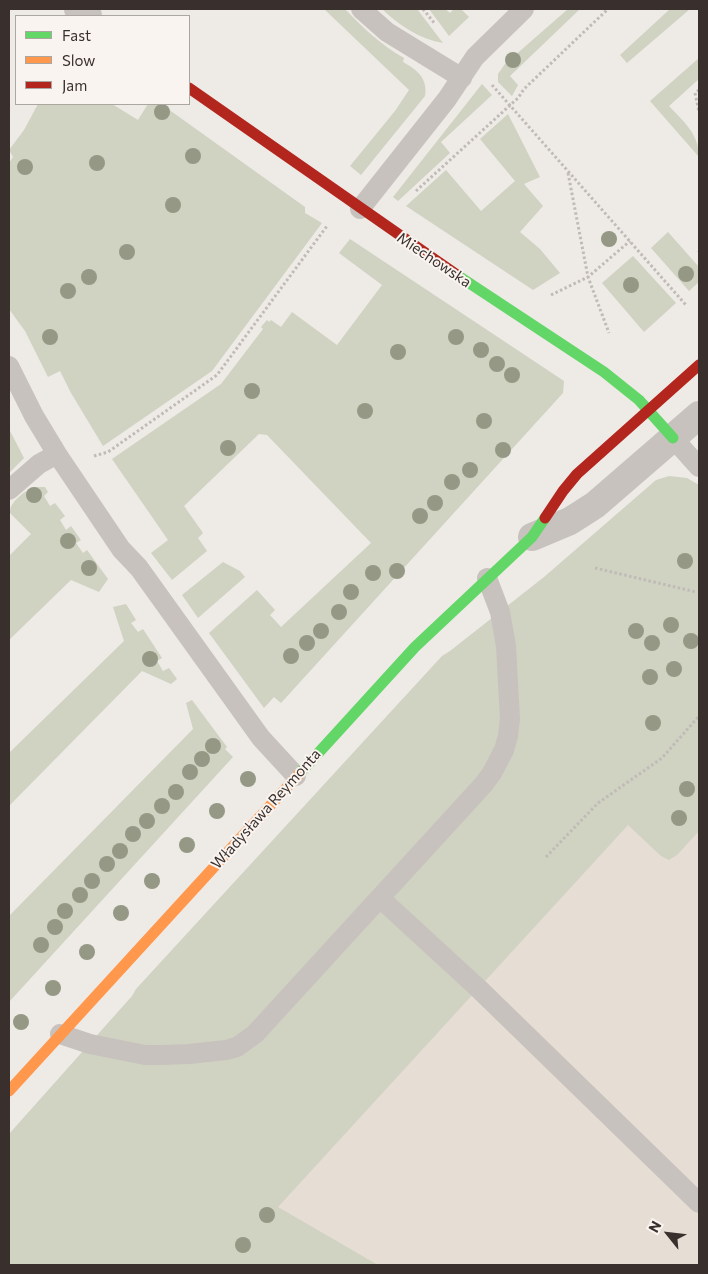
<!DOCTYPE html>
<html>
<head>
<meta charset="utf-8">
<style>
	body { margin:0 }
	#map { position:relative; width:708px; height:1274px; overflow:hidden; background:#eeeae6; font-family:Commissioner,sans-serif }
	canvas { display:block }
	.frame { position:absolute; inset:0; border:10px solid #39302d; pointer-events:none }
	.legend { position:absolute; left:15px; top:15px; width:175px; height:90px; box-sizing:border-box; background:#f9f4ef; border:1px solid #aca6a1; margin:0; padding:6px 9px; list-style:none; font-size:15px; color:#39302d }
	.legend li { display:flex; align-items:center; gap:10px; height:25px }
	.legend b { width:25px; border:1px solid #aca6a1 }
	.north { position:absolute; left:643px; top:1209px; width:50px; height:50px; -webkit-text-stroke:4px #f9f4ef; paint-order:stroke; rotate:299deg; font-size:14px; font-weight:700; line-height:20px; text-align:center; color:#39302d }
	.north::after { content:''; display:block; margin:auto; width:18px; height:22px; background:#39302d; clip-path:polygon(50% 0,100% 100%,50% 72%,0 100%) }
</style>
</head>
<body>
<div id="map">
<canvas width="708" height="1274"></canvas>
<div class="frame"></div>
<ul class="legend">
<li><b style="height:6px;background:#63d668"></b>Fast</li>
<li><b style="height:6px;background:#ff974d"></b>Slow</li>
<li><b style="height:6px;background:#b3261e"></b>Jam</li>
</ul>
<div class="north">N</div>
</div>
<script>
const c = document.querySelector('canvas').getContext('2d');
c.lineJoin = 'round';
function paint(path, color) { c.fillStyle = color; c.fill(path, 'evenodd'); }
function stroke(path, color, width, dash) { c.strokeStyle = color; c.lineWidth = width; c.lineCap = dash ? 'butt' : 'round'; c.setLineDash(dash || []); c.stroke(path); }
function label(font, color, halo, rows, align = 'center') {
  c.font = font + ' Commissioner,sans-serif'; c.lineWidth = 4; c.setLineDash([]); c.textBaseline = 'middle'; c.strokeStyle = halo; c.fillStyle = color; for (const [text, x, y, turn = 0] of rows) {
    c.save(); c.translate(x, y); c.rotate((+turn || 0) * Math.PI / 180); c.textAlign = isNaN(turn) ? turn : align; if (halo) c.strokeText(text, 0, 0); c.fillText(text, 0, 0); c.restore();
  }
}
const green = new Path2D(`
	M 324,9 L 345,9 C 363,28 381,45 404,58 L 403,62 C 417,70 428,78 425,96 L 361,175 L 350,166 L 395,111 L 409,90 Z
	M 382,9 L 417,9 L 443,43 C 419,39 399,25 382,9 Z
	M 429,9 L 445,9 L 450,13 L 454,9 L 461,9 L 469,17 L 449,36 Z
	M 568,9 L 580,9 L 510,76 L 518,85 L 512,96 L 498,82 L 498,74 L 505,64 Z
	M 670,9 L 690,9 L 627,63 L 620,55 Z
	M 699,58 L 699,79 L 669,106 C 684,122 699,134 699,157 L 650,101 Z
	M 482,84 L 492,95 L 441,142 L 450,153 L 398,201 L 393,197 Z
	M 38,104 L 112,104 L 138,120 L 148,104 L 161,104 L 305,207 L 305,213 L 322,223 L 212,371 L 103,446 L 71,393 L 60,371 L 48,377 L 25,331 L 9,309 L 9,163 L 13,157 L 9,150 L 24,130 Z
	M 508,114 L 540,177 L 524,184 L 543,206 L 520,232 L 540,249 L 560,273 L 533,290 L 406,206 L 446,170 L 481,211 L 515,181 L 480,139 Z
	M 668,232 L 699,267 L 699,282 L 689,291 L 651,248 Z
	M 350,239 L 564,381 L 563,393 L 281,703 L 274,697 L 264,708 L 209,633 L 257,590 L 275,610 L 270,615 L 281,627 L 371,543 L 267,435 L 259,434 L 184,506 L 203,533 L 198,538 L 207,551 L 172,580 L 151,553 L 168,540 L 112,459 L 221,384 L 263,329 L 261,327 L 267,320 L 269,322 L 271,320 L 281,327 L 292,312 L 337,345 L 382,285 L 339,253 Z
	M 633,256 L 676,303 L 644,332 L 602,283 Z
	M 9,429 L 24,458 L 9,473 Z
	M 669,476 L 687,478 L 699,485 L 699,1265 L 9,1265 L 9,1134 L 132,996 L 136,989 L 442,656 L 450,651 L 544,577 L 656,480 Z
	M 34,487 L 45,487 L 48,492 L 44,496 L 50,506 L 55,503 L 65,516 L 60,520 L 66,530 L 71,526 L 81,540 L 76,543 L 83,553 L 87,550 L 108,579 L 99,592 L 71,580 L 9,640 L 9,556 L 31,534 L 10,513 C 9,502 25,491 34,487 Z
	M 223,562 L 240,571 L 245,577 L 198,618 L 182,595 Z
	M 126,604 L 136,620 L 131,623 L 138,632 L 143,629 L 162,658 L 157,661 L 163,671 L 169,668 L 177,679 L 171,684 L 142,671 L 9,806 L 9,753 L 124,641 L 113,607 Z
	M 192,700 L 227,747 L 225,749 L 233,757 L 9,1002 L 9,916 L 193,729 L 186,703 Z`);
const plaza = new Path2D(`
	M 628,825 L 661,856 L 669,860 L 677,855 L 699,831 L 699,1265 L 378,1265 L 278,1207 Z`);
const path = new Path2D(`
	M 423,9 L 435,24
	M 492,85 L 686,305
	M 699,90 L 695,93 L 699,112
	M 568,173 L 588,277 L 609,333
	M 416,191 L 518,98 L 524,89 L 608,9
	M 699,251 L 699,252
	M 551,295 L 588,277 L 630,241
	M 94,456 L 108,452 L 217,375 L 327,226
	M 595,568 L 696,592
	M 546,857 L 598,803 L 662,758 L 699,716`);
const lane = new Path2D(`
	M 361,9 L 387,32 L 462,78
	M 360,209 L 447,99 L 475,57 L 524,9
	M 9,366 L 34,416 L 57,454 L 121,549 L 139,568 L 261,738 L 296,776
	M 673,438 L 699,467
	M 9,490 L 39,464 L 57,454
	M 380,898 L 478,988 L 699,1203
	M 60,1034 L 90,1044 L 145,1055 L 163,1055 L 189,1054 L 226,1050 L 237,1047 L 255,1034 L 483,785 L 492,773 L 504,750 L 508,736 L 510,719 L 506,646 L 500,612 L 487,578`);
const street = new Path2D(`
	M 78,9 L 88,16
	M 532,537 L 570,521 L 595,505 L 699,415`);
const fast = new Path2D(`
	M 457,275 L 604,372 L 639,400 L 673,438
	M 301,772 L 415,647 L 532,537 L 545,518`);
const slow = new Path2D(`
	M 9,1091 L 301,772`);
const jam = new Path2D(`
	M 189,88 L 457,275
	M 545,518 L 563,491 L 577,474 L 699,365`);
const trees = [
	[513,60],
	[162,112],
	[193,156],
	[97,163],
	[25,167],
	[173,205],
	[609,239],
	[127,252],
	[686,274],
	[89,277],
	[631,285],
	[68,291],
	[50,337],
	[456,337],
	[481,350],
	[398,352],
	[497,364],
	[512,375],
	[252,391],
	[365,411],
	[484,421],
	[228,448],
	[503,450],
	[470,470],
	[452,482],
	[34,495],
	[435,503],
	[420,516],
	[68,541],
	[685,561],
	[89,568],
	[397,571],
	[373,573],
	[351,592],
	[339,612],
	[671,625],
	[321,631],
	[636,631],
	[691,641],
	[307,643],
	[652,643],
	[291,656],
	[150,659],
	[674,669],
	[650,677],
	[653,723],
	[213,746],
	[202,759],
	[190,772],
	[248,779],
	[687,789],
	[176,792],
	[162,806],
	[217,811],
	[679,818],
	[147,821],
	[133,834],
	[187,845],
	[120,851],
	[107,864],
	[92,881],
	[152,881],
	[80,895],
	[65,911],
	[121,913],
	[55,927],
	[41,945],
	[87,952],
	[53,988],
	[21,1022],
	[267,1215],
	[243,1245]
];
const streetNames = [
	["Miechowska",434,260,34],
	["Władysława Reymonta",266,809,-48]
];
paint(green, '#d0d2c2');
paint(plaza, '#e6ddd5');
stroke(path, '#c1bbb7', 3, [2.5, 2.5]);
stroke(lane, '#c8c2be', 20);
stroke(street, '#c8c2be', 28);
stroke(fast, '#63d668', 11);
stroke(slow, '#ff974d', 11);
stroke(jam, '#b3261e', 11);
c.fillStyle = '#949884';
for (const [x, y] of trees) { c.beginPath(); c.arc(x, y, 8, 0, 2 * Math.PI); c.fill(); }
label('15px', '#39302d', '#f9f4ef', streetNames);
</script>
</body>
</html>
